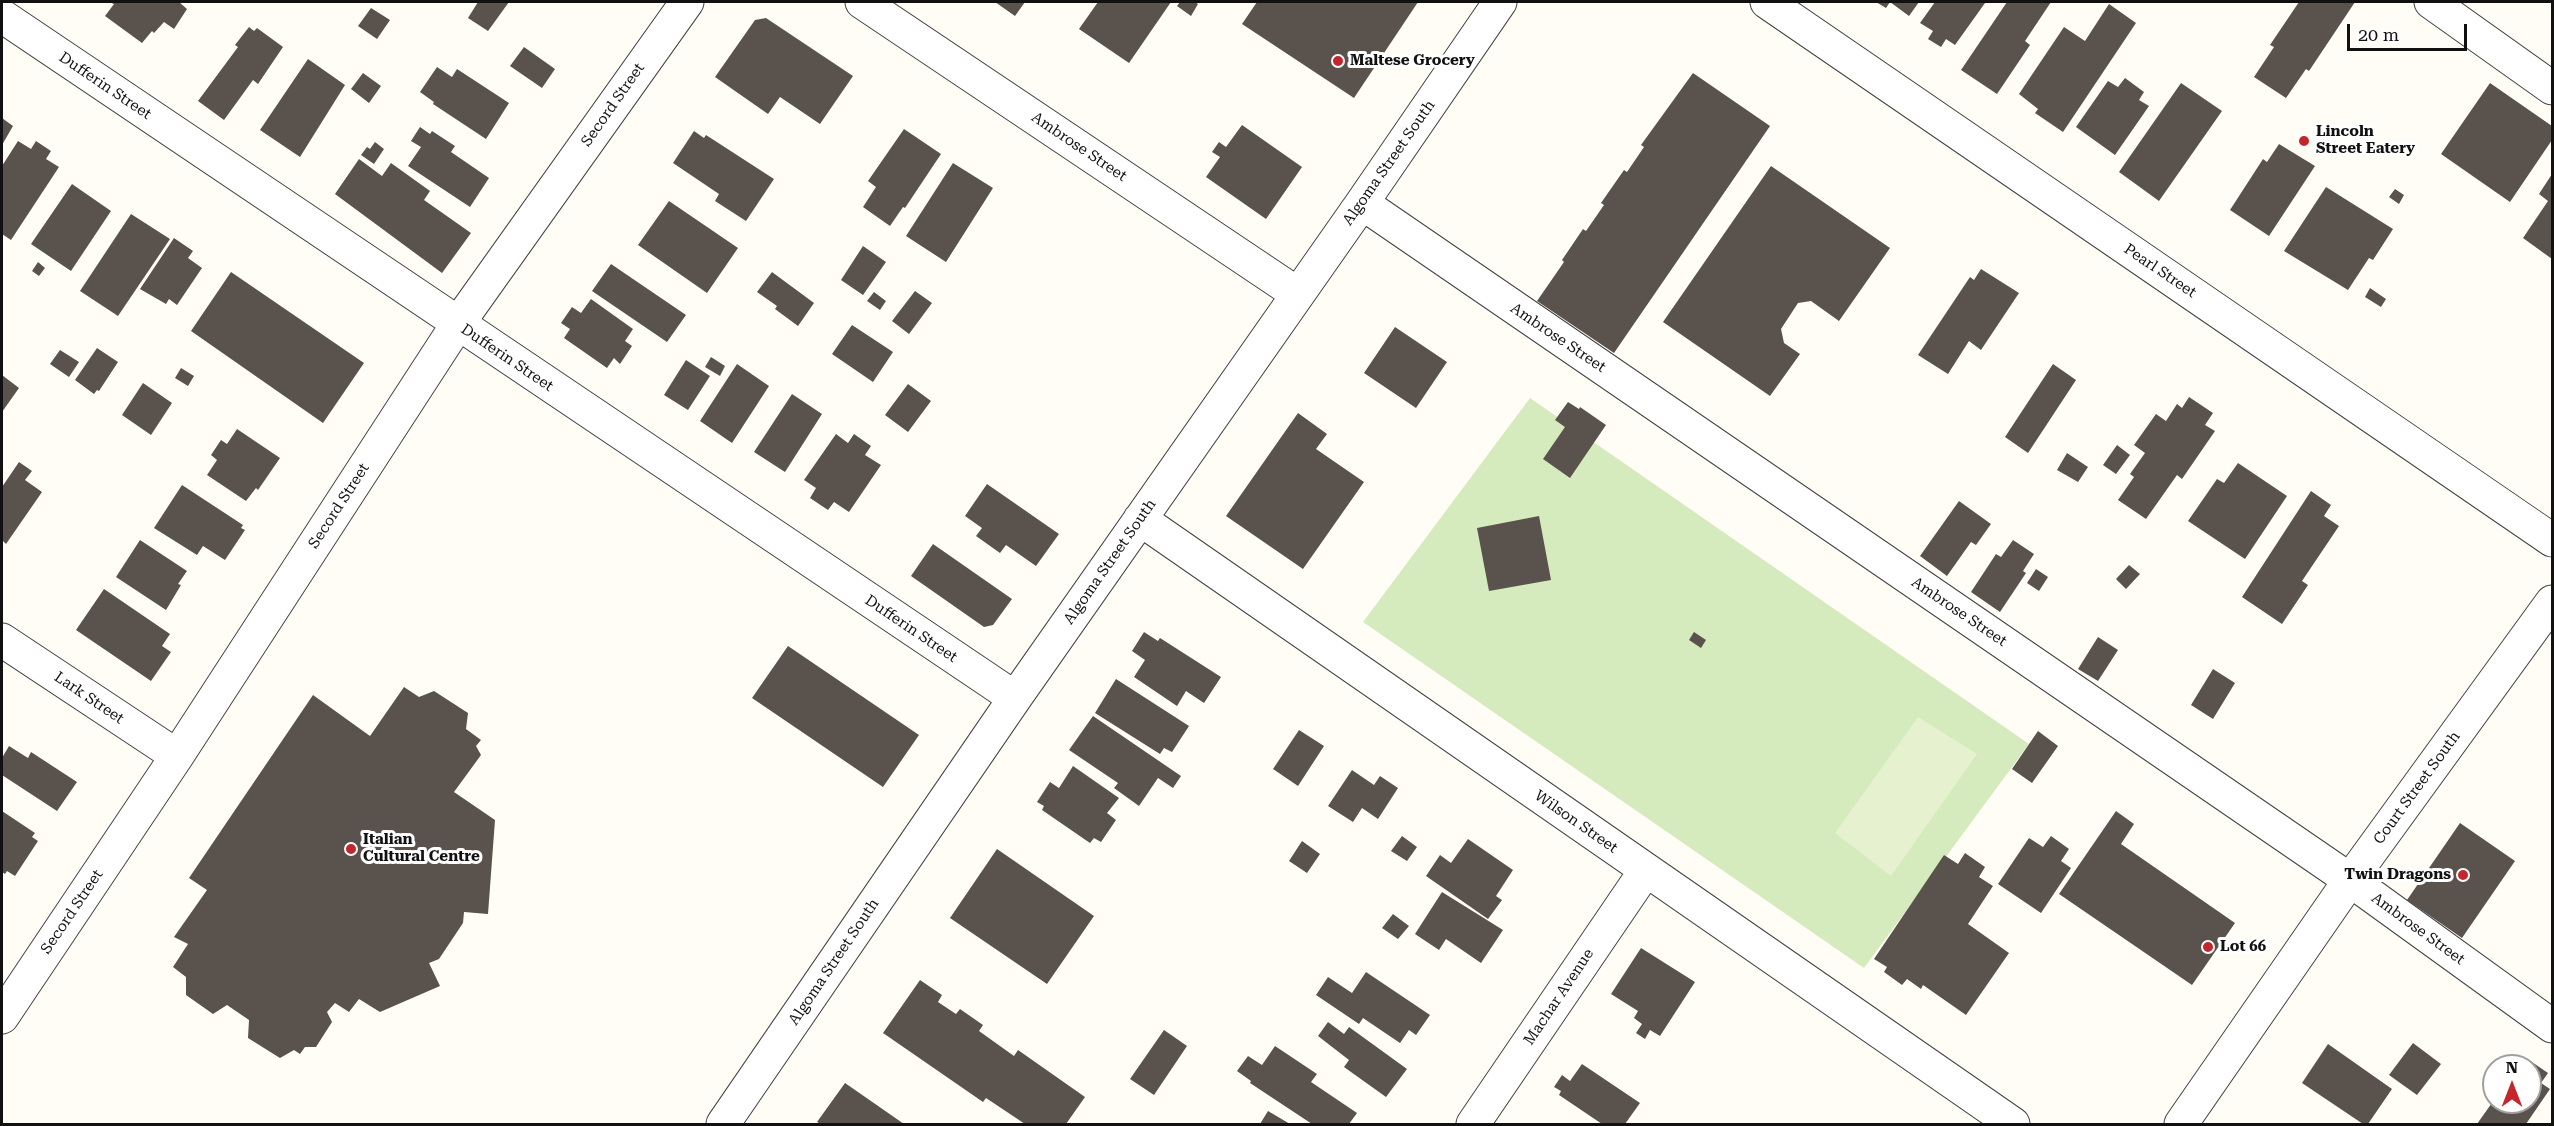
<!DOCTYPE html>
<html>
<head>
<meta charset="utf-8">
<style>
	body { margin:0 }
	#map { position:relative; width:2554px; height:1126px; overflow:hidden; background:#fffdf5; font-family:"Roboto Serif",serif }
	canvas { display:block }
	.frame { position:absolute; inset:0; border:3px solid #111; pointer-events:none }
	.north { position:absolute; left:2482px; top:1054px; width:60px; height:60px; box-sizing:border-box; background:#fff; border:2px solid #a0a0a0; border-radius:50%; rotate:0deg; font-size:16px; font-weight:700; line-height:24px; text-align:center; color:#111 }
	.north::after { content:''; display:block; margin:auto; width:21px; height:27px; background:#c4262e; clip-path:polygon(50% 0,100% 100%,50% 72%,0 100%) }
	.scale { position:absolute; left:2347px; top:24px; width:120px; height:27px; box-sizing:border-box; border:3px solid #111; border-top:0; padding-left:8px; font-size:18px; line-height:21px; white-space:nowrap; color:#111; -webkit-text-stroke:4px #fff; paint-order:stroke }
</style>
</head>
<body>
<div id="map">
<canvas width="2554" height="1126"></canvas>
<div class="frame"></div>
<div class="north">N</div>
<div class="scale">20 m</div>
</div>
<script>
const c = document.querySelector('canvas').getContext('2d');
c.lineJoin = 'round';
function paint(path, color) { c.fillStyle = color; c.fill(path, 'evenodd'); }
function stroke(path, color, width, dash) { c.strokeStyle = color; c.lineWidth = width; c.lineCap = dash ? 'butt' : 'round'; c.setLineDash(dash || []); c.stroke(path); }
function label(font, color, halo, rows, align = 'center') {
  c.font = font + ' "Roboto Serif",serif'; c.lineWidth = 6; c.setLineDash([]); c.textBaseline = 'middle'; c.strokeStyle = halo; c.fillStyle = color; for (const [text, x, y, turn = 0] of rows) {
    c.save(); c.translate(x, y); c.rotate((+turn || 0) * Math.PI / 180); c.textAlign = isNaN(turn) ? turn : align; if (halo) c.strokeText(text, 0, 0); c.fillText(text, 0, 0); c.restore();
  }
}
const green = new Path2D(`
	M 1530,398 L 2029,744 L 1864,968 L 1363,622 Z`);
const pitch = new Path2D(`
	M 1918,717 L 1977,754 L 1891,876 L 1835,833 Z`);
const building = new Path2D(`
	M 109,2 L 179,2 L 187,9 L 174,29 L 164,22 L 154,33 L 152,31 L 142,43 L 105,16 L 114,4 Z
	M 478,2 L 509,2 L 488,31 L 468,18 Z
	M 995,2 L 1025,2 L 1015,16 Z
	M 1098,2 L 1171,2 L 1129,63 L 1079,29 Z
	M 1180,2 L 1195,2 L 1198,4 L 1191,16 L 1177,6 Z
	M 1257,2 L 1418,2 L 1354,98 L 1242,24 Z
	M 1876,2 L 1919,2 L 1909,16 L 1890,2 L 1886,8 Z
	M 1935,2 L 1983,2 L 1985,3 L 1955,45 L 1946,39 L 1941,47 L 1928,39 L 1933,31 L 1920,23 Z
	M 2007,2 L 2051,2 L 2025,41 L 2030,45 L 1997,94 L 1961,70 Z
	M 2299,2 L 2355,2 L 2309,71 L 2306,69 L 2286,98 L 2254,77 L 2274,47 L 2270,45 Z
	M 2109,4 L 2136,23 L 2063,132 L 2035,113 L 2038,109 L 2019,94 L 2064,27 L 2085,41 Z
	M 371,8 L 390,20 L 377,39 L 358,26 Z
	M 766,18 L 853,76 L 820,124 L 780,97 L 768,114 L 715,77 L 755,20 Z
	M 249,27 L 254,31 L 257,28 L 283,47 L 258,84 L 253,80 L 224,120 L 198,101 L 238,47 L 235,45 Z
	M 524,47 L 555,69 L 542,88 L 510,66 Z
	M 308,59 L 345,85 L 300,157 L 260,130 Z
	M 437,67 L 452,77 L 457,69 L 509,103 L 486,139 L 433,104 L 434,102 L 420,92 Z
	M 363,73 L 381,86 L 369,103 L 351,89 Z
	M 1693,73 L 1770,126 L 1614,353 L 1537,301 L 1564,262 L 1562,260 L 1583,229 L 1586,231 L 1604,205 L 1601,203 L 1624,170 L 1627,172 L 1644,147 L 1641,145 Z
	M 2125,78 L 2144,92 L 2139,100 L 2149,106 L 2115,155 L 2076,127 L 2108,81 L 2118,87 Z
	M 2181,83 L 2222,111 L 2159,201 L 2119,172 Z
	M 2490,83 L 2552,126 L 2552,140 L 2510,202 L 2441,154 Z
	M 2,118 L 13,126 L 2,145 Z
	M 1242,125 L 1302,167 L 1266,219 L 1206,177 L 1220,157 L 1212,152 L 1219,142 L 1226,147 Z
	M 420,127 L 430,134 L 432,131 L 455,146 L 451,152 L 489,178 L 470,207 L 408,166 L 421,147 L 411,141 Z
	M 904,129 L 941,154 L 905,208 L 903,207 L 890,226 L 863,207 L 876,187 L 868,181 Z
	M 694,131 L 704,138 L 706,135 L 774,179 L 746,221 L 715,201 L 719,194 L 673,163 Z
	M 18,141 L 31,149 L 36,141 L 51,151 L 46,159 L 59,167 L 11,240 L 2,234 L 2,166 Z
	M 375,142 L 384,149 L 374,164 L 361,155 L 367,147 L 370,149 Z
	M 2279,144 L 2315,166 L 2269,236 L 2230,210 L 2263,159 L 2267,162 Z
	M 359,159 L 382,176 L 391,163 L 430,191 L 424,200 L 471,233 L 442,273 L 335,194 Z
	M 953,163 L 993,188 L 946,262 L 906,236 Z
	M 1771,166 L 1890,248 L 1839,321 L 1811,301 L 1798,303 L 1781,329 L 1784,343 L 1800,354 L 1770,396 L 1663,322 Z
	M 2552,174 L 2552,259 L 2523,238 L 2548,201 L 2539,194 Z
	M 72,184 L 111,211 L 71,271 L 31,244 Z
	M 2326,187 L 2393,229 L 2373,260 L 2369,258 L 2348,290 L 2284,251 Z
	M 2395,189 L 2404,195 L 2399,204 L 2389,197 Z
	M 669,201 L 738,248 L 707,293 L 638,245 Z
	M 131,214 L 170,239 L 118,316 L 80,291 Z
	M 174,238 L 193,251 L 188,258 L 202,268 L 177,305 L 169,299 L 166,304 L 140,289 Z
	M 863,246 L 886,262 L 863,295 L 841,280 Z
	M 38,262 L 45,268 L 39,276 L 32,271 Z
	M 611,264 L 686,315 L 667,342 L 592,291 Z
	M 1981,269 L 2019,293 L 1981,350 L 1969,341 L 1948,374 L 1918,355 L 1970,277 L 1974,280 Z
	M 231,272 L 364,363 L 323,423 L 191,331 Z
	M 772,272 L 814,303 L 798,326 L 775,309 L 777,306 L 757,292 Z
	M 2370,288 L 2386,299 L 2381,307 L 2365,297 Z
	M 915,291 L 932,303 L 909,334 L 892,321 Z
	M 874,292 L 886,301 L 880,310 L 867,301 Z
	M 591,299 L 633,329 L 625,341 L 632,346 L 620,364 L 614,358 L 607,368 L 564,338 L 570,329 L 561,323 L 572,307 L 581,313 Z
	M 852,325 L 893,352 L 873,382 L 832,354 Z
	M 1395,327 L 1447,362 L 1416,408 L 1364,373 Z
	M 97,348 L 118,362 L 99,391 L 97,390 L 94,394 L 75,380 Z
	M 60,350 L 79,362 L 69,377 L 50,364 Z
	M 711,357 L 725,366 L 720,376 L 705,367 Z
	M 686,360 L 710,376 L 688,410 L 664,395 Z
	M 737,364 L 769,386 L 732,443 L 700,421 Z
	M 2053,364 L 2076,380 L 2028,453 L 2005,437 Z
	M 181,368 L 194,376 L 188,386 L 175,378 Z
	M 2,375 L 19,388 L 2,412 Z
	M 143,383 L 172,403 L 151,435 L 122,415 Z
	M 908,384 L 931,401 L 908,432 L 885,415 Z
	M 792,394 L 822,414 L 785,472 L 754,452 Z
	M 2189,397 L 2213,413 L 2205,425 L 2215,431 L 2182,479 L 2177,475 L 2146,519 L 2118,500 L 2134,477 L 2130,474 L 2145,453 L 2134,445 L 2156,414 L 2166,421 L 2177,404 L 2182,408 Z
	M 1568,402 L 1579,409 L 1580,407 L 1606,425 L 1570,478 L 1543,459 L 1565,427 L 1555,420 Z
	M 1298,413 L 1327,434 L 1316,449 L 1364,482 L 1303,569 L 1226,516 Z
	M 237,429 L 280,458 L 258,490 L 256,488 L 246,501 L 207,475 L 217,460 L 211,455 L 221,440 L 227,444 Z
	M 836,434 L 848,443 L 854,434 L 871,446 L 865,455 L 881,465 L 849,512 L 834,502 L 828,510 L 810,498 L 816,488 L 804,480 Z
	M 2117,445 L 2130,455 L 2116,474 L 2103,465 Z
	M 2067,453 L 2088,467 L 2078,482 L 2057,470 Z
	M 19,462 L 32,471 L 25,480 L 42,492 L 6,544 L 2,540 L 2,487 Z
	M 2238,463 L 2287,496 L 2245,559 L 2188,521 L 2217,479 L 2224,483 Z
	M 987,484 L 1059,534 L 1036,566 L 1006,545 L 1000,553 L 976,536 L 982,528 L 965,516 Z
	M 182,485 L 243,525 L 241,528 L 245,530 L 225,560 L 203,546 L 197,555 L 154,528 Z
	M 2311,491 L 2331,505 L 2324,516 L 2339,526 L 2302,581 L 2308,585 L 2282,624 L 2242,597 Z
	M 1959,501 L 1991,524 L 1976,545 L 1971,542 L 1947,576 L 1920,556 Z
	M 1539,516 L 1551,580 L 1489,591 L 1477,528 Z
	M 140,540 L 187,571 L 178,584 L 181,585 L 166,610 L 116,577 Z
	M 2013,540 L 2034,554 L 2023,571 L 2026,573 L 2000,612 L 1971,592 L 1996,554 L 2001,557 Z
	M 933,544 L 1012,599 L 993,625 L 984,627 L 911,576 Z
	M 2129,565 L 2140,574 L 2126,589 L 2116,579 Z
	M 2036,569 L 2048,577 L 2039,591 L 2027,583 Z
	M 104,589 L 170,634 L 162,646 L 171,652 L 151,681 L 76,630 Z
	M 1144,632 L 1158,641 L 1160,638 L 1221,677 L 1204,703 L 1186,691 L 1177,706 L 1134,677 L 1145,660 L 1132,651 Z
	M 1694,632 L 1706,640 L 1701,648 L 1689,640 Z
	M 2098,637 L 2118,650 L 2098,681 L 2078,669 Z
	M 788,646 L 919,735 L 883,787 L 752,698 Z
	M 2213,669 L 2235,683 L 2213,719 L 2191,705 Z
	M 1116,679 L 1189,726 L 1172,752 L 1164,748 L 1160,754 L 1095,713 Z
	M 404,687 L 419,697 L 434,691 L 468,713 L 466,729 L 481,740 L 476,746 L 481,755 L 454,792 L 495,820 L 488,914 L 464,912 L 463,923 L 439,959 L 429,963 L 440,986 L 380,1012 L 359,999 L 349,1012 L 335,1003 L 327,1012 L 332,1022 L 316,1047 L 305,1047 L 300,1054 L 294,1050 L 280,1058 L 248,1038 L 249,1020 L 227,1005 L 213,1014 L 186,995 L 186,977 L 173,967 L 188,944 L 174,937 L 207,890 L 189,878 L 313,695 L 370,736 Z
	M 1093,716 L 1181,776 L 1173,788 L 1158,778 L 1139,806 L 1114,788 L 1118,783 L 1069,750 Z
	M 1299,730 L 1324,746 L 1298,786 L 1273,769 Z
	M 2038,731 L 2058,746 L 2032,783 L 2012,769 Z
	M 9,746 L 28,758 L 31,752 L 77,782 L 57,811 L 2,775 L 2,758 Z
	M 1073,766 L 1119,798 L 1107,813 L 1116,820 L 1101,842 L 1094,838 L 1090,843 L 1042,810 L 1044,806 L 1037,802 L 1050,782 L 1059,788 Z
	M 1352,770 L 1374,785 L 1380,776 L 1398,788 L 1378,819 L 1362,808 L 1353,822 L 1328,806 Z
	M 2,811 L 35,833 L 32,837 L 38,841 L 15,876 L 7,871 L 5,874 L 2,872 Z
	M 2116,811 L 2134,824 L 2121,844 L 2235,923 L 2192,985 L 2059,894 Z
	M 2460,823 L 2515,861 L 2462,938 L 2407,900 Z
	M 1402,836 L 1417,847 L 1407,861 L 1391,851 Z
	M 2051,836 L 2069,849 L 2061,861 L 2071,868 L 2041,913 L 1998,884 L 2029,838 L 2043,847 Z
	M 1468,839 L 1513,870 L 1496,896 L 1502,900 L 1488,919 L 1426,876 L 1440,855 L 1451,863 Z
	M 1302,841 L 1320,854 L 1307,873 L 1289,861 Z
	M 997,849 L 1094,916 L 1047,984 L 950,918 Z
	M 1965,853 L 1985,867 L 1979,877 L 1993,886 L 1968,924 L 2009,953 L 1966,1015 L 1923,985 L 1921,989 L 1907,979 L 1902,985 L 1884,972 L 1887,967 L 1874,959 L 1944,855 L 1958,864 Z
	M 1442,892 L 1503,930 L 1481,963 L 1446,939 L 1439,950 L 1415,934 Z
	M 1393,914 L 1409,926 L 1398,939 L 1382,928 Z
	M 1641,948 L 1695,982 L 1660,1036 L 1650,1030 L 1645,1039 L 1636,1033 L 1642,1024 L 1634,1018 L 1638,1011 L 1611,994 Z
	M 1366,972 L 1430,1015 L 1416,1035 L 1409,1030 L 1400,1043 L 1363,1018 L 1359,1024 L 1316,995 L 1328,977 L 1352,993 Z
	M 920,980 L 942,995 L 938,1002 L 956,1014 L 960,1009 L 983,1025 L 979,1031 L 1014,1056 L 1018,1050 L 1085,1097 L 1066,1124 L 1025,1124 L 986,1098 L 983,1102 L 883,1033 Z
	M 1328,1022 L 1344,1034 L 1349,1027 L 1407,1069 L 1386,1097 L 1344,1067 L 1349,1060 L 1318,1036 Z
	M 1164,1030 L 1187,1046 L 1154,1095 L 1130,1079 Z
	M 2413,1043 L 2441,1064 L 2417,1095 L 2389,1075 Z
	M 2328,1044 L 2392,1089 L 2368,1124 L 2363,1124 L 2302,1083 Z
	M 1275,1046 L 1317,1074 L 1311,1082 L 1357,1113 L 1349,1124 L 1312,1124 L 1250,1083 L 1251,1081 L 1237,1071 L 1248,1056 L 1262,1065 Z
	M 2526,1058 L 2548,1073 L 2541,1083 L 2550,1089 L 2526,1124 L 2477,1124 L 2494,1100 L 2494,1102 L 2530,1102 L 2530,1066 L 2521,1066 Z
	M 1582,1064 L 1640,1103 L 1625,1124 L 1602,1124 L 1559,1095 L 1561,1091 L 1554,1087 L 1562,1075 L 1570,1081 Z
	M 845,1083 L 904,1124 L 821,1124 L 817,1122 Z
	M 1268,1111 L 1290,1124 L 1260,1124 Z`);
const minor = new Path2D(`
	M 862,2 L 1296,293
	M 1767,2 L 2552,540
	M 2431,2 L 2552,88
	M 2,16 L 1015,698
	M 1362,203 L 2350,880 L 2552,1026
	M 1140,519 L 2013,1124
	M 2,640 L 177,756
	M 2,1017 L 177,756 L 457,325 L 687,2
	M 723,1124 L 1015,698 L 1362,203 L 1500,2
	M 1473,1124 L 1646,870
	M 2181,1124 L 2350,880 L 2552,602`);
const markers = [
	[1338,61,6,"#c4262e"],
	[2304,141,6,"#c4262e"],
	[351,849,6,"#c4262e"],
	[2463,875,6,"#c4262e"],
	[2208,947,6,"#c4262e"]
];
const poiNames = [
	["Maltese Grocery",1350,61],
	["Lincoln",2316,132],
	["Street Eatery",2316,149],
	["Italian",363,840],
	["Cultural Centre",363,857],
	["Twin Dragons",2451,875,"right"],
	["Lot 66",2220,947]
];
const streetNames = [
	["Dufferin Street",105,86,34],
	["Secord Street",613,105,-55],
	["Ambrose Street",1079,147,34],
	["Algoma Street South",1389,163,-55],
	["Pearl Street",2160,271,34],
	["Ambrose Street",1558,338,34],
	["Dufferin Street",507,358,34],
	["Secord Street",339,506,-57],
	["Algoma Street South",1110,562,-55],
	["Ambrose Street",1959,612,34],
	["Dufferin Street",911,629,34],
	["Lark Street",89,698,34],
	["Court Street South",2417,788,-54],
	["Wilson Street",1576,822,35],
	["Secord Street",72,912,-56],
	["Ambrose Street",2418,929,36],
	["Algoma Street South",834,962,-56],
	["Machar Avenue",1559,997,-56]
];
paint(green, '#d5ebbd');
paint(pitch, '#e6f2cf');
paint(building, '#5a524d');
stroke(minor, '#444', 35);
stroke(minor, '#fff', 33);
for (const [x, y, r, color] of markers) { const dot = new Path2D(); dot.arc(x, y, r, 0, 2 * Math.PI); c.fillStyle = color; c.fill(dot); stroke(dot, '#fff', 2); }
label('bold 15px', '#111', '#fff', poiNames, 'left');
label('15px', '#111', '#fff', streetNames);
</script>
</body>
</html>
